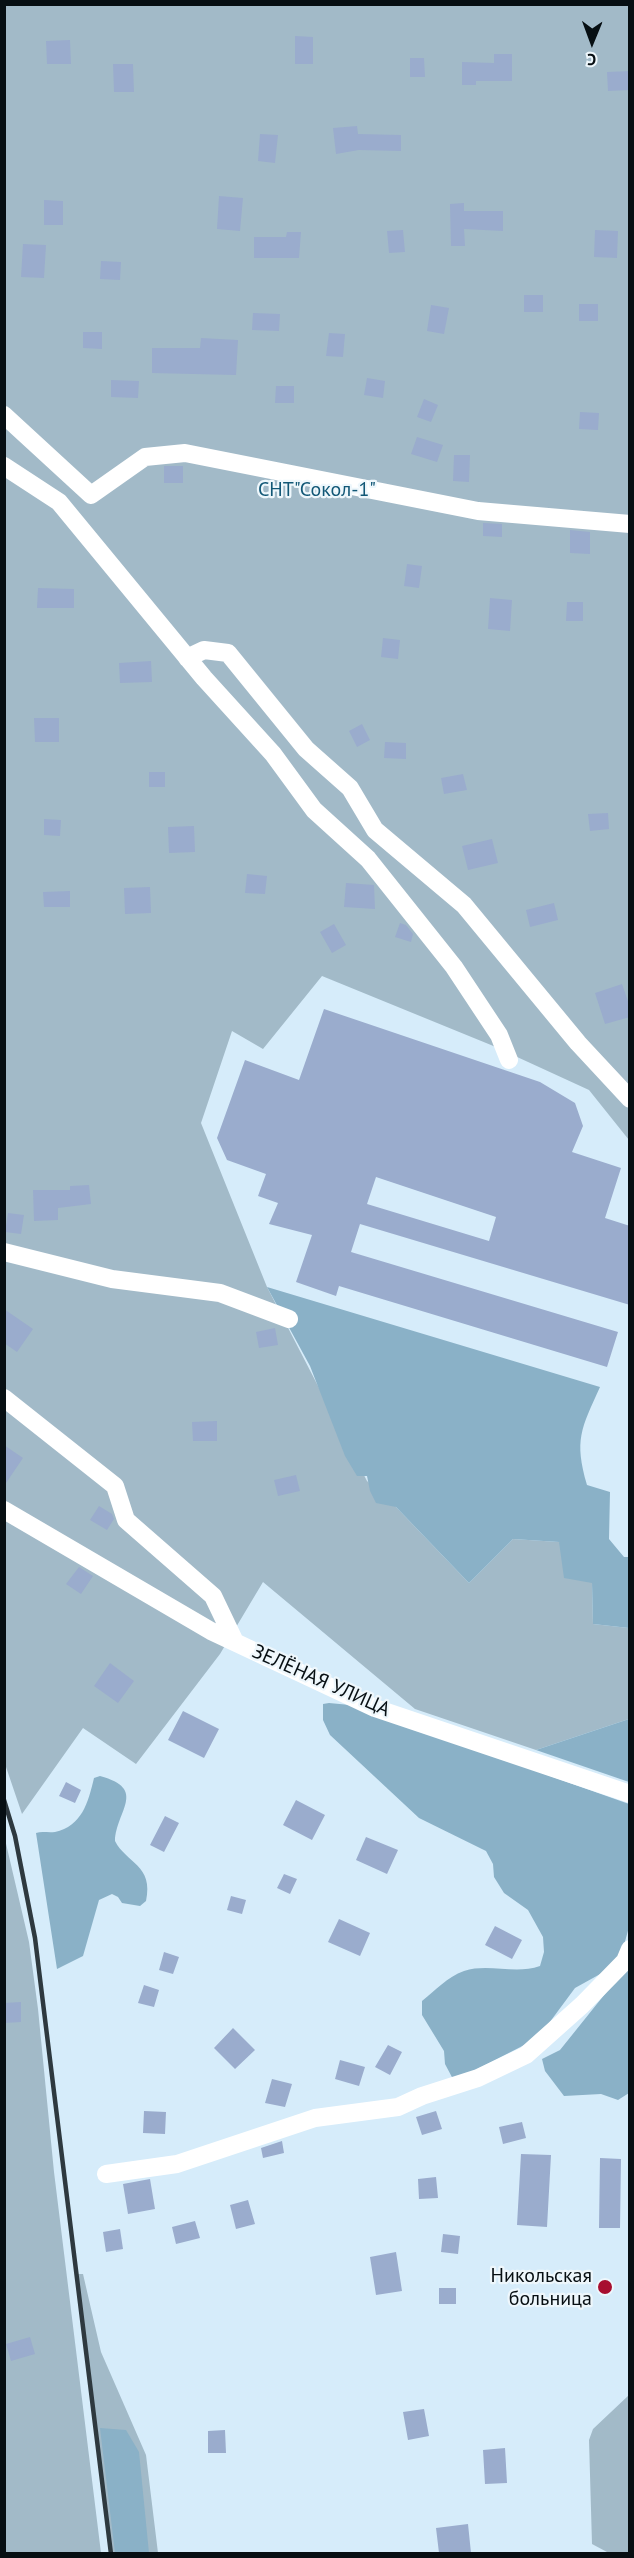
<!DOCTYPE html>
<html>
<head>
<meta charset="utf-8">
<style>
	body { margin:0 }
	#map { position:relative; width:634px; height:2558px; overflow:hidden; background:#d6ecfa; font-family:"PT Sans",sans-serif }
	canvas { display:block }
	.frame { position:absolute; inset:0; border:6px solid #070f13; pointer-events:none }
	.north { position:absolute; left:562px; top:12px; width:60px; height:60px; -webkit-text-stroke:4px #eef7fc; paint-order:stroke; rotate:181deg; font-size:16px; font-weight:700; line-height:24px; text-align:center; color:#070f13 }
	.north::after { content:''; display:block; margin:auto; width:21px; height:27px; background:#070f13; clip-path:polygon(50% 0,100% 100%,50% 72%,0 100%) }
</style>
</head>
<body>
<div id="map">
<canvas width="634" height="2558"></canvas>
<div class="frame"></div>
<div class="north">С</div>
</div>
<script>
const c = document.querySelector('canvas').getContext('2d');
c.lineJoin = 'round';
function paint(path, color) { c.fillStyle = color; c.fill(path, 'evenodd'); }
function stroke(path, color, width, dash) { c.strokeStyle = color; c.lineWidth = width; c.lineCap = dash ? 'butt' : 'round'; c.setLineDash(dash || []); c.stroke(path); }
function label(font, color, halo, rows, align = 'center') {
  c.font = font + ' "PT Sans",sans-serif'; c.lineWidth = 4.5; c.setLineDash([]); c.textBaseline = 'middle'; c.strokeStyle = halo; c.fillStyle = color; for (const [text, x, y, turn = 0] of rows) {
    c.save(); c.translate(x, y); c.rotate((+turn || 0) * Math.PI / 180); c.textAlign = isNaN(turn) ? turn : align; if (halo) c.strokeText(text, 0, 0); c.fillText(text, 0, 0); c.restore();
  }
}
const green = new Path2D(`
	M 4,5 L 629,5 L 629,1140 L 589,1090 L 491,1045 L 322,976 L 263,1049 L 232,1031 L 201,1123 L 267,1287 L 367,1481 L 396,1507 L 469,1583 L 513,1539 L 559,1542 L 592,1582 L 593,1624 L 629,1628 L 629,1719 L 536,1750 L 415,1709 L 263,1582 L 220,1654 L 136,1764 L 83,1728 L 22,1814 L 5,1764 Z
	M 4,1835 L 29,1942 L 38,2009 L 54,2172 L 101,2553 L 5,2553 Z
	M 77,2274 L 83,2274 L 101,2352 L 146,2455 L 158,2553 L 110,2553 Z
	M 629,2395 L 629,2553 L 607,2552 L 592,2544 L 589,2440 L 593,2429 Z`);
const forest = new Path2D(`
	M 267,1287 L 600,1387 C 581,1429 574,1440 587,1485 L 610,1492 L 609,1539 L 624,1557 L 629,1557 L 629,1628 L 593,1624 L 592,1583 L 564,1578 L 559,1542 L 513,1539 L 469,1583 L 396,1507 L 376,1503 L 370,1491 L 367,1476 L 357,1476 L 345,1456 L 310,1366 Z
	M 329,1703 L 350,1705 L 629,1804 L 629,1927 L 621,1956 L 602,1973 L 575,1988 L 538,2038 L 454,2081 L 445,2064 L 444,2051 L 422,2015 L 422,2001 C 436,1990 447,1977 464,1971 C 489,1963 515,1975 540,1966 L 544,1952 L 543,1937 L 528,1910 L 504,1893 L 494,1877 L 493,1864 L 486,1851 L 419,1818 L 330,1735 L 323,1720 L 323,1704 Z
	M 629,1719 L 629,1782 L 536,1750 Z
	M 100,1776 C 148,1789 116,1811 115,1841 C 126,1863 154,1865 146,1901 L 140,1906 L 122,1903 L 118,1897 L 112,1894 L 99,1900 L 83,1956 L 57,1969 L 36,1833 C 42,1831 48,1833 55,1832 C 82,1826 88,1803 94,1778 Z
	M 629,1964 L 629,2093 L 618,2100 L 601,2094 L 564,2096 L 545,2071 L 542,2059 L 560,2050 Z
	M 100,2428 L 126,2430 L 139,2452 L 149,2553 L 115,2553 Z`);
const building = new Path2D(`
	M 295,36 L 313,37 L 313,64 L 295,64 Z
	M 70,40 L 71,64 L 47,64 L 46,41 Z
	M 494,54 L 512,54 L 512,81 L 476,81 L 476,85 L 462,85 L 462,62 L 494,63 Z
	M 410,58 L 424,58 L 425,77 L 410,77 Z
	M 113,64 L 133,64 L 134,92 L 114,92 Z
	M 630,71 L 630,90 L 608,91 L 607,72 Z
	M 357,126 L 358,134 L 401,135 L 401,151 L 359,150 L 336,154 L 333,128 Z
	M 260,134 L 278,135 L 275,163 L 258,161 Z
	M 219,196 L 243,198 L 240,231 L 217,229 Z
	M 44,200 L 63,201 L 63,225 L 44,225 Z
	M 464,203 L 464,211 L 503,211 L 503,231 L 464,229 L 465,246 L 451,246 L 450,204 Z
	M 403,230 L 405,252 L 389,253 L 387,231 Z
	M 595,230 L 618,231 L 617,258 L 594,257 Z
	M 287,232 L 301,232 L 299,258 L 254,258 L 254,237 L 286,237 Z
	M 23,244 L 46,245 L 44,278 L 21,277 Z
	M 101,261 L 121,262 L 120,280 L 100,279 Z
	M 524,295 L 543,295 L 543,312 L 524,312 Z
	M 579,304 L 598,304 L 598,321 L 579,321 Z
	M 431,305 L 449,308 L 444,334 L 427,331 Z
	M 253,313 L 280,314 L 279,331 L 252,330 Z
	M 83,332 L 102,332 L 102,349 L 83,348 Z
	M 329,333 L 345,334 L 343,357 L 326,356 Z
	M 201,338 L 238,340 L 236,375 L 152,373 L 152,348 L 200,348 Z
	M 367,378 L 385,381 L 383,398 L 364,395 Z
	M 111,380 L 139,381 L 138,398 L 111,397 Z
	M 276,386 L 294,386 L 294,403 L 275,403 Z
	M 424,399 L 438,405 L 431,422 L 417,417 Z
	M 580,412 L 599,413 L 598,430 L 579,429 Z
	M 417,437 L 443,445 L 437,462 L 411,454 Z
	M 454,455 L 470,455 L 469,482 L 453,481 Z
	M 164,466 L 183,466 L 183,483 L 164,483 Z
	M 483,523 L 502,524 L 502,537 L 483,536 Z
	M 570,530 L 590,532 L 590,554 L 570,553 Z
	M 407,564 L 422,566 L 419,588 L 404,586 Z
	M 38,588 L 74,589 L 74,608 L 37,608 Z
	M 490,598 L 512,600 L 510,631 L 488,629 Z
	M 567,602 L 583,602 L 583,621 L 566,621 Z
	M 383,638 L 400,640 L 398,659 L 381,657 Z
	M 151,661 L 152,682 L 120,683 L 119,663 Z
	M 34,718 L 59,718 L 59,742 L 35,742 Z
	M 362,724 L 370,740 L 357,747 L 349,731 Z
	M 385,742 L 406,743 L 406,759 L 384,758 Z
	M 149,772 L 165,772 L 165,787 L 149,787 Z
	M 463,774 L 467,790 L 444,794 L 441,778 Z
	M 608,813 L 609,829 L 590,831 L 588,814 Z
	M 44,819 L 61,820 L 60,836 L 44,835 Z
	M 194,826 L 195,852 L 169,853 L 168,827 Z
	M 492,839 L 498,863 L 468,870 L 462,846 Z
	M 247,874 L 267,876 L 265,894 L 245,893 Z
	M 346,883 L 374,885 L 375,909 L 344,907 Z
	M 150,887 L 151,913 L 125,914 L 124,888 Z
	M 70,891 L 70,907 L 44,907 L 43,892 Z
	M 554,903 L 558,920 L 530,927 L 526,910 Z
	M 400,923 L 406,925 L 413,934 L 411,942 L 395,937 Z
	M 334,924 L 346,945 L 332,953 L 320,932 Z
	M 622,984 L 630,1007 L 630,1017 L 605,1024 L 595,993 Z
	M 324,1009 L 540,1082 L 575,1103 L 583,1126 L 572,1152 L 621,1168 L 605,1218 L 630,1226 L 630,1305 L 360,1224 L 351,1252 L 618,1332 L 607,1367 L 339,1286 L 336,1296 L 296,1282 L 312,1235 L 269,1224 L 278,1203 L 258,1196 L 266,1174 L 227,1160 L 217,1138 L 245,1060 L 299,1080 ZM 376,1177 L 496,1217 L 489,1241 L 367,1204 Z
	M 89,1185 L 91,1204 L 58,1208 L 58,1220 L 34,1221 L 33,1190 L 70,1190 L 70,1186 Z
	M 8,1213 L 24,1215 L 21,1234 L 5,1232 Z
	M 4,1309 L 33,1329 L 17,1352 L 4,1343 Z
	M 275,1328 L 278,1345 L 259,1348 L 256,1332 Z
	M 217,1421 L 217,1441 L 193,1441 L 192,1422 Z
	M 4,1445 L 23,1458 L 4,1486 Z
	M 296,1475 L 300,1491 L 278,1496 L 274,1480 Z
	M 99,1506 L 112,1514 L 114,1519 L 107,1530 L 90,1520 Z
	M 79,1567 L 93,1576 L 81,1594 L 66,1584 Z
	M 110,1663 L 134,1681 L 118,1703 L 94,1686 Z
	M 183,1711 L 219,1729 L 204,1758 L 168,1740 Z
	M 66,1782 L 81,1790 L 75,1803 L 59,1796 Z
	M 296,1800 L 325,1815 L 312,1840 L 283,1825 Z
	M 165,1816 L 179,1823 L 164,1852 L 150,1845 Z
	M 366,1837 L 398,1850 L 387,1874 L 356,1860 Z
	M 284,1874 L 297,1879 L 290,1894 L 277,1888 Z
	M 231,1896 L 246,1900 L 242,1914 L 227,1910 Z
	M 339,1919 L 370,1933 L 360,1956 L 328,1942 Z
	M 495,1926 L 522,1940 L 512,1959 L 485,1945 Z
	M 164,1952 L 179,1957 L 173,1974 L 159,1970 Z
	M 144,1985 L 159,1990 L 154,2007 L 138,2003 Z
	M 21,2002 L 21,2022 L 4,2023 L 4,2003 Z
	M 233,2028 L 255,2050 L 235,2069 L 214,2048 Z
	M 388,2045 L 402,2052 L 390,2075 L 375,2067 Z
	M 340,2060 L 365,2067 L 359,2086 L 335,2079 Z
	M 272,2079 L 292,2084 L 285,2107 L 265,2103 Z
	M 144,2111 L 166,2112 L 165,2134 L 143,2133 Z
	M 436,2111 L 442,2129 L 422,2135 L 416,2117 Z
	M 522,2122 L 526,2138 L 503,2144 L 499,2127 Z
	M 282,2141 L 284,2153 L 263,2158 L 261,2148 Z
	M 521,2154 L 551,2155 L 547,2227 L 517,2225 Z
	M 600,2158 L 621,2159 L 620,2228 L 599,2228 Z
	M 436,2177 L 438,2198 L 419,2199 L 418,2179 Z
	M 150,2179 L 155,2209 L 128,2214 L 123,2184 Z
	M 248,2200 L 255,2224 L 236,2229 L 230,2205 Z
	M 195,2221 L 200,2238 L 176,2244 L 172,2227 Z
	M 120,2229 L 123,2249 L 106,2252 L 103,2232 Z
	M 443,2234 L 460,2236 L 458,2254 L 441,2252 Z
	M 396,2252 L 402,2291 L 376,2295 L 370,2257 Z
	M 439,2288 L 456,2288 L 456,2304 L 439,2304 Z
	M 30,2337 L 35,2354 L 11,2361 L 6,2344 Z
	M 424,2409 L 429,2436 L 408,2440 L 403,2412 Z
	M 225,2430 L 226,2453 L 208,2453 L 208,2431 Z
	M 505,2448 L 507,2483 L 485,2484 L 483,2450 Z
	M 468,2524 L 471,2553 L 439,2553 L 436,2528 Z`);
const minor = new Path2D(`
	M 4,415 L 91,495 L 145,457 L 185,453 L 478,511 L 630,524
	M 4,466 L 59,502 L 204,678 L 273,754 L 314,810 L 368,859 L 454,967 L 499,1035 L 509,1060
	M 187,658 L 204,650 L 228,653 L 306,749 L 350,788 L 375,830 L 464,905 L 578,1043 L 630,1099
	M 4,1252 L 112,1279 L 220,1293 L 289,1319
	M 4,1398 L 115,1486 L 126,1520 L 213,1596 L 235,1642
	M 4,1510 L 211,1631 L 375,1708 L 630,1794
	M 106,2174 L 177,2164 L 315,2118 L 398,2107 L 422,2096 L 478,2078 L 526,2055 L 582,2005 L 625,1961 L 630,1949`);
const rail = new Path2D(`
	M 4,1800 L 15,1836 L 35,1938 L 111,2554`);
const markers = [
	[605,2287,8,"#a70e30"]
];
const parkNames = [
	["СНТ\"Сокол-1\"",317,490]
];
const streetNames = [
	["ЗЕЛЁНАЯ УЛИЦА",321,1681,24]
];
const poiNames = [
	["Никольская",592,2276],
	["больница",592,2299]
];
paint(green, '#a2bac8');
paint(forest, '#8ab1c7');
paint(building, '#9aaccd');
stroke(minor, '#fff', 18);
stroke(rail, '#2e393f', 4.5);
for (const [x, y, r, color] of markers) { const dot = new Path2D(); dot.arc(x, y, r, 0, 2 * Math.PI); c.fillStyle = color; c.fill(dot); stroke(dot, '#eef7fc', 2); }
label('20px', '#115776', '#eef7fc', parkNames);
label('20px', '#070f13', '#eef7fc', streetNames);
label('20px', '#070f13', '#eef7fc', poiNames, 'right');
</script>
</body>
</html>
